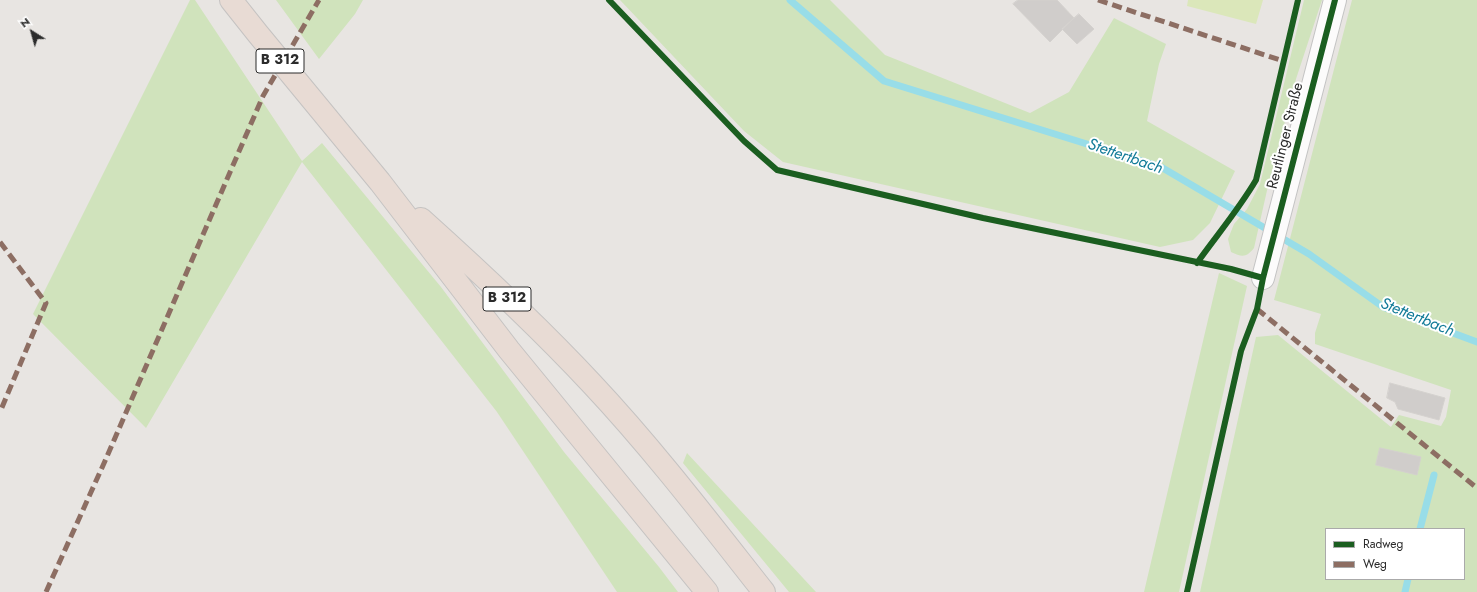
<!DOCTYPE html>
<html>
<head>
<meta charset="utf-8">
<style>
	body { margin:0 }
	#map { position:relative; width:1477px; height:592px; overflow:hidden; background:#e8e5e2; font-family:Jost,sans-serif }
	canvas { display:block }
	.legend { position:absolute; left:1325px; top:528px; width:140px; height:52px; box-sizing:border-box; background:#fff; border:1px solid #aaa; margin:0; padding:5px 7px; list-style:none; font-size:12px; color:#2b2b2b }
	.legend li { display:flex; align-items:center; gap:8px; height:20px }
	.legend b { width:20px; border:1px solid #aaa }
	.north { position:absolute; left:12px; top:12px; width:40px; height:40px; -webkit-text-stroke:3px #fff; paint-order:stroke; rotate:323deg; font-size:11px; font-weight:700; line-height:16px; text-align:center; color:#2b2b2b }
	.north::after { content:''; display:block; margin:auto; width:14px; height:18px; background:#2b2b2b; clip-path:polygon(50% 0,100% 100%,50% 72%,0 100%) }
</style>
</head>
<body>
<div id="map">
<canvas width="1477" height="592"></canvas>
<ul class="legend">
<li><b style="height:5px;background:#1b5e20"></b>Radweg</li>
<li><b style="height:5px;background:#8d6e63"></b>Weg</li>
</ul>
<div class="north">N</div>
</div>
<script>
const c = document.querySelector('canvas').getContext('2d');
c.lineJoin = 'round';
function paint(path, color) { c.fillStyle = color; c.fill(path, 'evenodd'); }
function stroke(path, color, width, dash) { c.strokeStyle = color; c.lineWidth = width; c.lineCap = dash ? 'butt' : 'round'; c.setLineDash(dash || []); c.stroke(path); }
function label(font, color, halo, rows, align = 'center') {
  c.font = font + ' Jost,sans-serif'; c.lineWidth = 4; c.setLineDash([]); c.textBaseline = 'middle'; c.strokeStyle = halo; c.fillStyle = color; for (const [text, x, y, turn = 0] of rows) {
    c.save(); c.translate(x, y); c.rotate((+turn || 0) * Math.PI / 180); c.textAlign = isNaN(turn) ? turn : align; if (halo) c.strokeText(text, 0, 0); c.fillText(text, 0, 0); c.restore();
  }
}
const green = new Path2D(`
	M 190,0 L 195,0 L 302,161 L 322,143 L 441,287 L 564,452 L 659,567 L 678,592 L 617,592 L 497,412 L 302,162 L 146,428 L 33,314 Z
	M 276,0 L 363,0 L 355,14 L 319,59 Z
	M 620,0 L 830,0 L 885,55 L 1030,113 L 1069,92 L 1114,18 L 1166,44 L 1159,64 L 1147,121 L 1235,171 L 1210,223 L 1193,240 L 1160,247 L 783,162 L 744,131 Z
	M 1304,0 L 1322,0 L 1296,79 L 1268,186 L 1254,248 C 1246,258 1242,257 1231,252 L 1228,239 L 1234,224 L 1247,209 L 1260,184 Z
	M 1352,0 L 1477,0 L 1477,592 L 1200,592 L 1256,337 L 1278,335 L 1391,427 L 1399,415 L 1441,426 L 1446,417 L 1451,390 L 1315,344 L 1315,333 L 1321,314 L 1274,300 ZM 1326,529 L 1464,529 L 1464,579 L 1326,579 Z
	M 1219,273 L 1247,286 L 1179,592 L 1144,592 Z
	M 687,453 L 816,592 L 789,592 L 683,463 Z`);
const pitch = new Path2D(`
	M 1188,0 L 1263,0 L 1256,24 L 1187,6 Z`);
const stream = new Path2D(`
	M 790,0 L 884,81 L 1161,167 L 1309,254 L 1383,307 L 1477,342
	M 1420,529 L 1434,475
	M 1405,592 L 1408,579`);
const building = new Path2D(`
	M 1018,0 L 1057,0 L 1074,18 L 1050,42 L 1013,4 Z
	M 1079,14 L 1094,29 L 1077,44 L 1062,29 Z
	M 1390,383 L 1445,398 L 1439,420 L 1398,409 L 1395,402 L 1387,398 Z
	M 1380,448 L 1421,457 L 1417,475 L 1376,465 Z`);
const street = new Path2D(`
	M 1263,278 L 1335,0`);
const highway = new Path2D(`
	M 231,0 L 258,34 L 380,182 L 509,350 L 707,592
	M 421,219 C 480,272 538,326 592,384 C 653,449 708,521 764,592`);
const quiet = new Path2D(`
	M 1098,0 L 1283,61
	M 0,242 L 46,303 L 0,412
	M 1257,309 L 1477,488
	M 46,592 L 105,461 L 263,96 L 319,0`);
const cycleway = new Path2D(`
	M 609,0 L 744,141 L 777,170 L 983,218 L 1231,269 L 1263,278
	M 1197,263 C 1217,235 1239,209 1256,180 L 1298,0
	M 1187,592 L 1241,351 L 1257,309 L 1263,278 L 1335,0`);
const shields = [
	[280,61,48],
	[507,299,48]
];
const shieldNames = [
	["B 312",280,61],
	["B 312",507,299]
];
const streetNames = [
	["Reutlinger Straße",1286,136,-76]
];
const waterNames = [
	["Stettertbach",1125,157,19],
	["Stettertbach",1417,318,22]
];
paint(green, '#d0e3bc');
paint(pitch, '#dbe7ba');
stroke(stream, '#98dde8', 7);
paint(building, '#d0cdcb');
stroke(building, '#d4d1ce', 1);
stroke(street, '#c4c4c4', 24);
stroke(highway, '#c5c3c2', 24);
stroke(street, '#fcfbfb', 22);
stroke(highway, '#e8dbd4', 22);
stroke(quiet, '#8d6e63', 5, [10, 5]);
stroke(cycleway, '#1b5e20', 6);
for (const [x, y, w] of shields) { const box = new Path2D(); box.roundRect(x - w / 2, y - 12, w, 24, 3); c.fillStyle = '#fff'; c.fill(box); stroke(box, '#2b2b2b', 1); }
label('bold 14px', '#2b2b2b', null, shieldNames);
label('15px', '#2b2b2b', '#fff', streetNames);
label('italic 16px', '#127b98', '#fff', waterNames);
</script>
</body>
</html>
